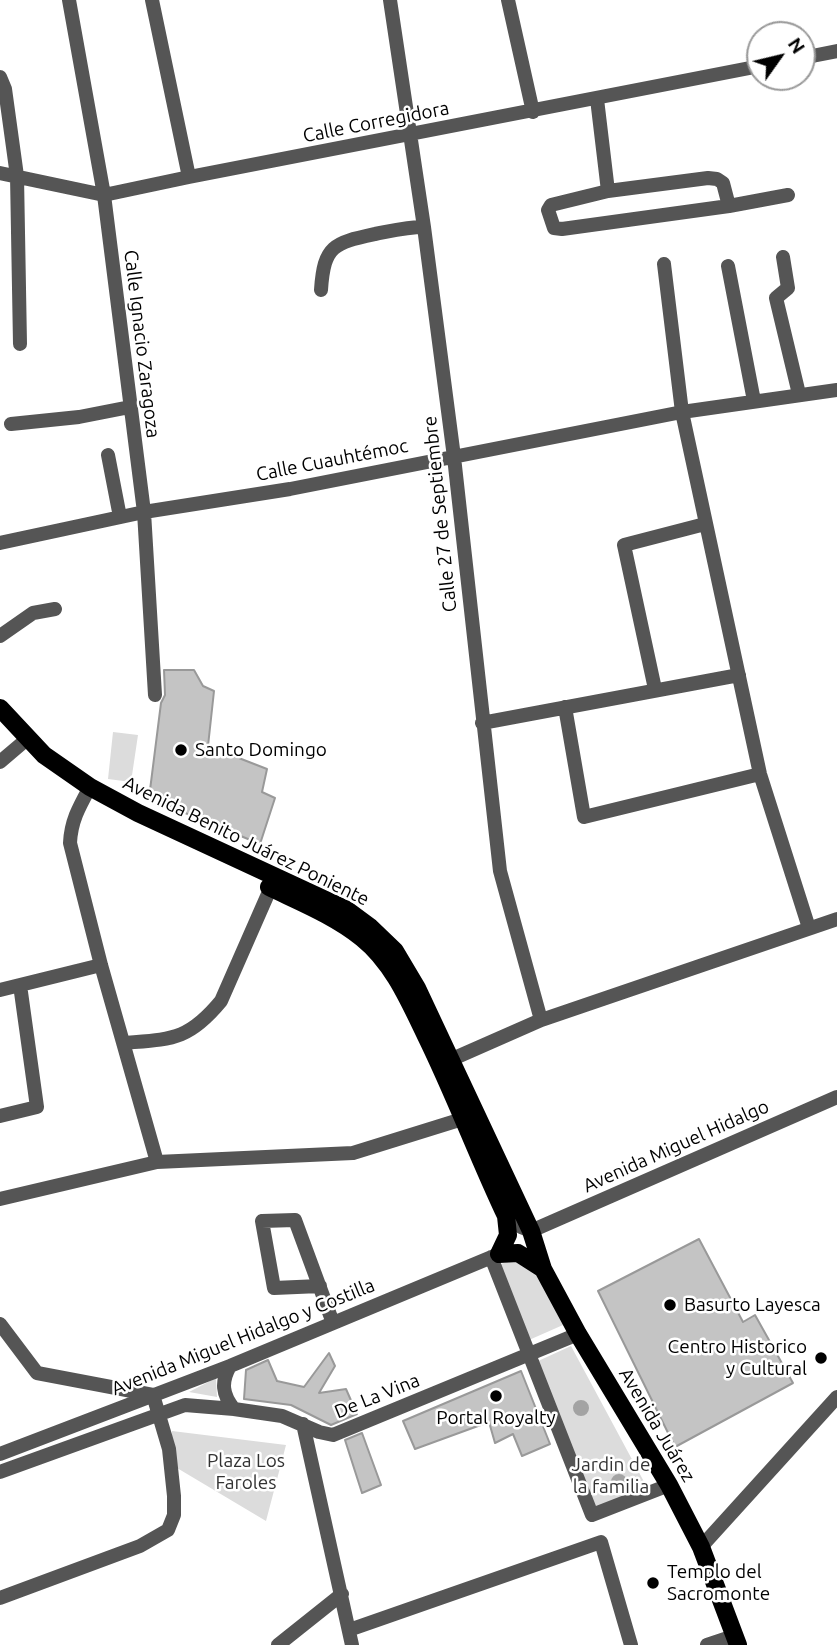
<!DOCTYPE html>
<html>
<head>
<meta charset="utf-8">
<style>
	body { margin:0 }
	#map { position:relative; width:837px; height:1645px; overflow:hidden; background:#fff; font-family:Ubuntu,sans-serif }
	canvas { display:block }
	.north { position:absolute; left:746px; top:21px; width:70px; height:70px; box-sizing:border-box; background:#fff; border:2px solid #999; border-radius:50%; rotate:56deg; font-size:19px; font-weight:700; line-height:28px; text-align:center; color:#000 }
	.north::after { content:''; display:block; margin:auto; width:24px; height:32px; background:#000; clip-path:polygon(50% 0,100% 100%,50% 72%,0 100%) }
</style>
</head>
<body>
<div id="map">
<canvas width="837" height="1645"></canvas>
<div class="north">N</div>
</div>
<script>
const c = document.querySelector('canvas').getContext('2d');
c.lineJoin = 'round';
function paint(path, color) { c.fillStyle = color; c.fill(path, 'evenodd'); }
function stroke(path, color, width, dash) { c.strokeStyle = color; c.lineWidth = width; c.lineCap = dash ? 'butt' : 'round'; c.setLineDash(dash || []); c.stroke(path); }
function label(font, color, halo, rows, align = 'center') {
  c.font = font + ' Ubuntu,sans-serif'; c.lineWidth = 5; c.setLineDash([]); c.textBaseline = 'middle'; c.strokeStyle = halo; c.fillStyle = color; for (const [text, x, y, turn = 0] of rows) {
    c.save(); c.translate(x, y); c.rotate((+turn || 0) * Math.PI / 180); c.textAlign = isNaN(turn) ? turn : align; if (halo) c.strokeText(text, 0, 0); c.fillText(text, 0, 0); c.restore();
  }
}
const green = new Path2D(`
	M 113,732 L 138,735 L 131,782 L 108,779 Z
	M 516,1259 L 536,1270 L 563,1325 L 529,1340 L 498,1265 Z
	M 571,1346 L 649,1491 L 597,1510 L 536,1362 Z
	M 216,1378 L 217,1397 L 189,1392 Z
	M 172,1431 L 286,1445 L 266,1521 L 172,1465 Z`);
const water = new Path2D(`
	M573 1408a8 8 0 1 1 16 0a8 8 0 1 1-16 0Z
	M611 1482a8 8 0 1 1 16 0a8 8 0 1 1-16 0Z`);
const building = new Path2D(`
	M 164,670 L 194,670 L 203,686 L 214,691 L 208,746 L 267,769 L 262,792 L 275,798 L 260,844 L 149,798 L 161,703 L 165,695 Z
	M 699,1239 L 743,1322 L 755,1315 L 793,1383 L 675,1447 L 598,1291 Z
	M 329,1353 L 335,1366 L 319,1393 L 346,1389 L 357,1414 L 331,1425 L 291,1405 L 244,1399 L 246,1370 L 268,1360 L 277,1381 L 304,1387 Z
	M 521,1371 L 550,1444 L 522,1456 L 513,1434 L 495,1443 L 489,1422 L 415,1449 L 403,1421 Z
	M 362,1433 L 381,1485 L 362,1493 L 345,1440 Z`);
const minor = new Path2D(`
	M 69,0 L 104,195 L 144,512 L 155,695
	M 152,0 L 189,177
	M 390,0 L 424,227 L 454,457 L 500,871 L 541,1020
	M 508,0 L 533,112
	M 802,58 L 837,51
	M 0,77 L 5,89 L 17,176 L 20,344
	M 597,99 L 608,191
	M 0,173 L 104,195 L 189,177 L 760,66
	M 729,206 L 723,183 L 717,179 L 708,178 L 608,191 L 551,205 L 548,210 L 554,228 L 562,229 L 729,206 L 788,195
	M 783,257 L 788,288 L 776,298 L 799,394
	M 664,264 L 682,412 L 760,774 L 809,928
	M 728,266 L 754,401
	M 321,290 C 324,245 334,243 375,234 C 391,231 407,227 424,227
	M 11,424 L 79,417 L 130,407
	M 108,455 L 120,517
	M 0,543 L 144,512 L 290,489 L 682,412 L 837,390
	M 0,636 L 33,613 L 55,609
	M 655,689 L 624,545 L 705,524
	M 565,707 L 584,817 L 760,774
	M 482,723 L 739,675
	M 0,762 L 27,739
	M 90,787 C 79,807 71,821 70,843 L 101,965 L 157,1162
	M 0,990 L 101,965
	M 123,1043 C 171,1039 188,1041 221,1001 L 275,878
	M 441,1064 L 541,1020 L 837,919
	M 0,1116 L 37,1107 L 20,985
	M 0,1199 L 157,1162 L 353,1153 L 472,1116
	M 506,1207 L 521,1227 L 531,1231 L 837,1097
	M 491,1257 L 592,1515 L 669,1485
	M 320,1286 L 274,1288 L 262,1221 L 295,1220 L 333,1323
	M 0,1324 L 37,1373 L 153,1395 L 169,1449 L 174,1496 L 174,1515 L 168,1530 L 140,1546 L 0,1598
	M 230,1366 C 221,1382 222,1394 234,1409
	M 303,1424 L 352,1645
	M 0,1454 L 230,1366 L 499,1254
	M 0,1472 L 185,1405 L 234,1409 L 282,1416 L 319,1432 L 333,1435 L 578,1334
	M 701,1547 L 837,1397
	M 349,1630 L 601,1542 L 631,1645
	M 278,1645 L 342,1594
	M 707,1645 L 734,1636`);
const major = new Path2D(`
	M 0,708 L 44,755 L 90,787 L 138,813 L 347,910 L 370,927 L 395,951 L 417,988 L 531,1231 L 543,1269 L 578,1334 L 669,1485 L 701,1547 L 738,1645
	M 269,887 C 300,902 335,916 362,938 C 393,963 409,1001 426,1036 C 455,1095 478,1157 506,1216 L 508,1235 L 499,1254 L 518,1253 L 543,1269`);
const markers = [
	[181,750,7,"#000"],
	[670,1305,7,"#000"],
	[821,1358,7,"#000"],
	[496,1396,7,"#000"],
	[653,1583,7,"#000"]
];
const streetNames = [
	["Calle Corregidora",376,122,-11],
	["Calle Ignacio Zaragoza",142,344,83],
	["Calle Cuauhtémoc",332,460,-11],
	["Calle 27 de Septiembre",440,514,-96],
	["Avenida Benito Juárez Poniente",246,841,26],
	["Avenida Miguel Hidalgo",676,1146,-24],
	["Avenida Miguel Hidalgo y Costilla",243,1337,-22],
	["De La Vina",377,1396,-22],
	["Avenida Juárez",657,1425,59]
];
const poiNames = [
	["Santo Domingo",195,750],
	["Basurto Layesca",684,1305],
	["Centro Historico",807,1347,"right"],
	["y Cultural",807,1369,"right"],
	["Portal Royalty",496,1418,"center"],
	["Templo del",667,1572],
	["Sacromonte",667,1594]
];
const parkNames = [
	["Plaza Los",246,1461],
	["Faroles",246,1483],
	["Jardin de",611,1465],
	["la familia",611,1487]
];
paint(green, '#dcdcdc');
paint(water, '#a3a3a3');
paint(building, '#c4c4c4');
stroke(building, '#999', 2);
stroke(minor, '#555', 14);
stroke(major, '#000', 18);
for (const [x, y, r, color] of markers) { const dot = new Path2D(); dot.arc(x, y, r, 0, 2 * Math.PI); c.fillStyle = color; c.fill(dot); stroke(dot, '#fff', 2.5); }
label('19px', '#000', '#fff', streetNames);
label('19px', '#000', '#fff', poiNames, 'left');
label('19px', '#333', '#fff', parkNames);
</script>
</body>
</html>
